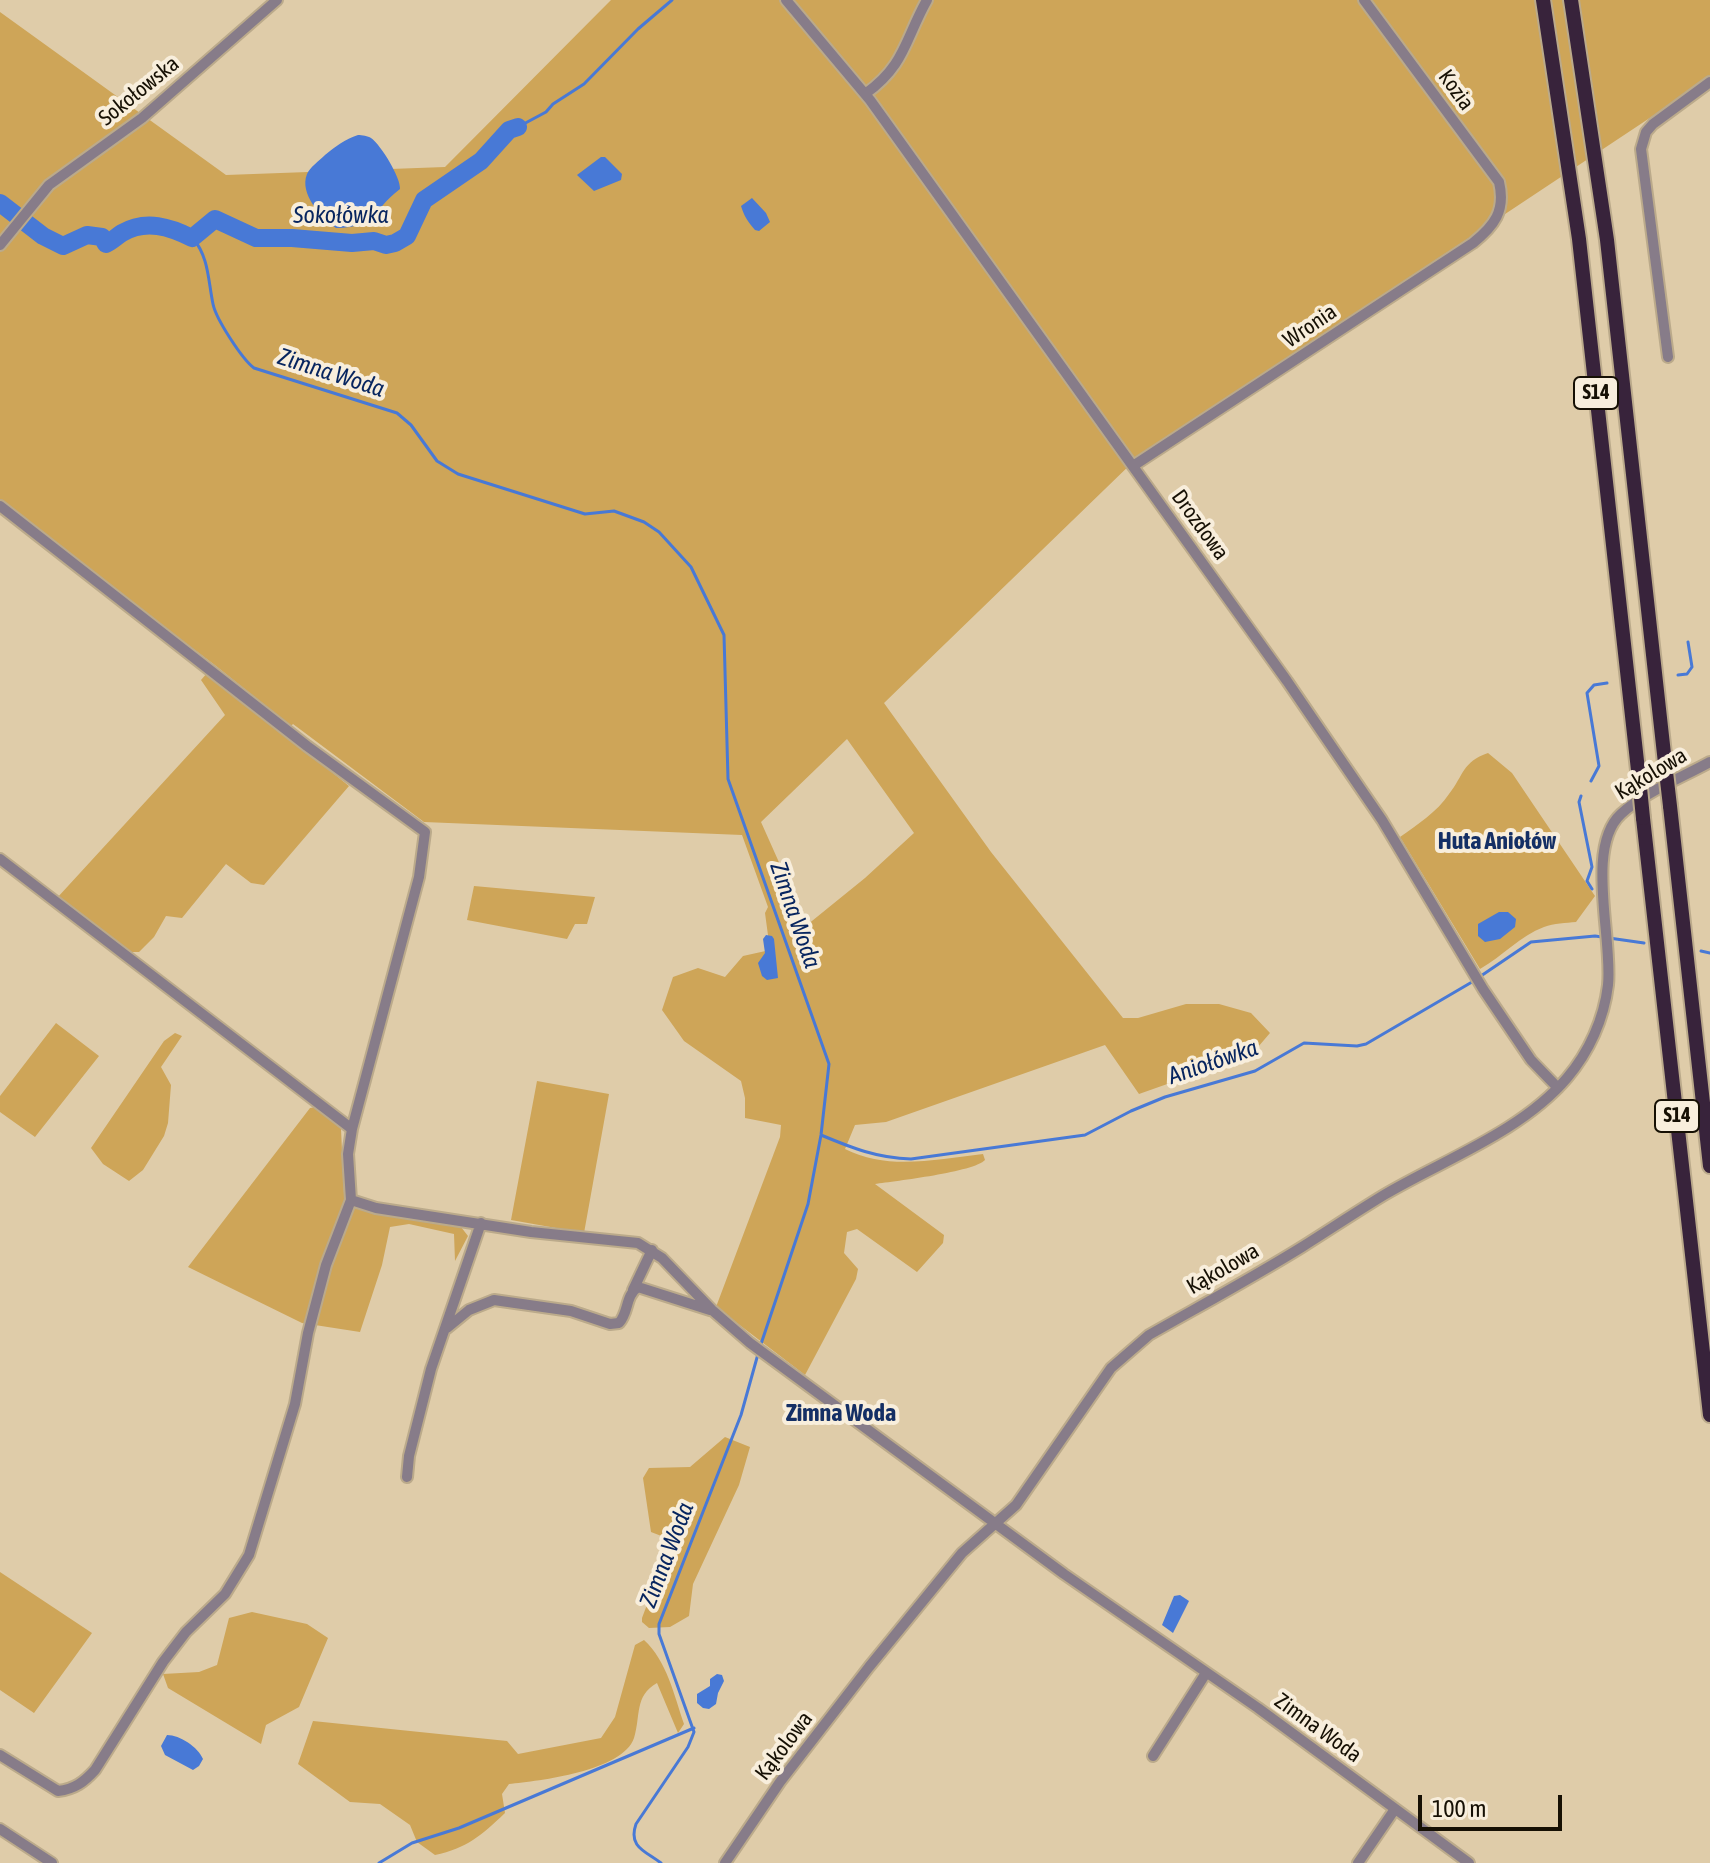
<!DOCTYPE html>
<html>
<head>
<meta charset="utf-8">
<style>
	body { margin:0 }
	#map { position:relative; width:1710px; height:1863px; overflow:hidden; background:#dfcca9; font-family:"Asap Condensed",sans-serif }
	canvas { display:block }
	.scale { position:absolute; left:1418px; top:1795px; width:144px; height:36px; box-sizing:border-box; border:4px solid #161004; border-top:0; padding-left:10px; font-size:24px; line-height:28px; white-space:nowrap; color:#161004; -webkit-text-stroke:6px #f8eedc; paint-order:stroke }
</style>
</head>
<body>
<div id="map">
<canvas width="1710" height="1863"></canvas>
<div class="scale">100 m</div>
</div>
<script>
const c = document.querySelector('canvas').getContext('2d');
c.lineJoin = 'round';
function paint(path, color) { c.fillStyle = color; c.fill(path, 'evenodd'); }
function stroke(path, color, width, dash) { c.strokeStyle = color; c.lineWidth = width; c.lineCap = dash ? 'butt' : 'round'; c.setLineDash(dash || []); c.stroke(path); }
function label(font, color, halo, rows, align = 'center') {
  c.font = font + ' "Asap Condensed",sans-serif'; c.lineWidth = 8; c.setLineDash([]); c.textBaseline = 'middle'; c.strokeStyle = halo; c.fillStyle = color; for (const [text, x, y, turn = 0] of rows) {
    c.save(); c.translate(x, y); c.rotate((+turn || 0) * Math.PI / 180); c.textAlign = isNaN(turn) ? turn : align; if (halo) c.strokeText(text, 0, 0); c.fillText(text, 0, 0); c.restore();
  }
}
const green = new Path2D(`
	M 611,0 L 1710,0 L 1710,78 L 1136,459 L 884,703 L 991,852 L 1123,1018 L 1138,1018 L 1186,1004 L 1219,1004 L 1251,1013 L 1270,1033 L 1252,1054 L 1139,1094 L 1105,1045 L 886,1122 L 855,1125 L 845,1149 C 888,1171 937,1159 983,1154 L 985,1160 C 974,1172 896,1181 875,1184 L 944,1235 L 943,1243 L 917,1272 L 857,1229 L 847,1232 L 844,1253 L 858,1269 L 856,1279 L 805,1375 L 716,1307 L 780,1137 L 781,1125 L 745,1118 L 745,1098 L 741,1081 L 684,1041 L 662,1010 L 673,977 L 698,968 L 725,977 L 743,956 L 770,950 L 765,913 L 768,907 L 742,835 L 424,822 L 293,724 L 291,726 L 216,666 L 0,503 L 0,12 L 226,175 L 445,167 ZM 847,739 L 914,833 L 865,878 L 807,925 L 761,822 Z
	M 208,672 L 349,786 L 264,885 L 251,883 L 226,864 L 182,918 L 166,916 L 154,937 L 139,952 L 128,952 L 57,898 L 225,715 L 201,680 Z
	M 1488,753 L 1512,773 L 1595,896 L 1576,922 C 1566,923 1554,923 1544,927 C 1520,936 1503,956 1480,969 L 1400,837 C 1417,825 1437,812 1449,794 C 1464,775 1462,762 1488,753 Z
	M 474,886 L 595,897 L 587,924 L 575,924 L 567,939 L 467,920 Z
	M 56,1023 L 99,1056 L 35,1137 L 0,1112 L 0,1096 Z
	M 175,1033 L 182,1036 L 161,1067 L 171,1085 L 168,1123 L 164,1136 L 143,1170 L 129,1181 L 103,1164 L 91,1148 L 164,1041 Z
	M 537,1081 L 609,1094 L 584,1233 L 511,1220 Z
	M 316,1107 L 341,1129 L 344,1194 L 353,1208 L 461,1227 L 468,1236 L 455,1261 L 454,1234 L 409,1224 L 390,1227 L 382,1265 L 360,1332 L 302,1323 L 188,1267 L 310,1108 Z
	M 725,1437 L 750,1447 L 739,1485 L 693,1584 L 689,1616 L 670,1627 L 649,1628 L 642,1622 L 642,1618 L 669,1546 L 664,1537 L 651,1532 L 643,1478 L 649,1468 L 690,1467 Z
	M 0,1572 L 92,1633 L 34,1713 L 0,1690 Z
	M 252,1612 L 307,1624 L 328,1638 L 299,1707 L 266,1725 L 261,1744 L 168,1688 L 163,1674 L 199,1672 L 217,1665 L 229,1618 Z
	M 644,1640 C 667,1661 674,1695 684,1724 L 678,1733 L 657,1683 C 634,1696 641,1716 634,1738 C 623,1771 539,1781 509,1784 L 502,1794 L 505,1813 C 481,1836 467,1848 435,1855 L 417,1842 L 410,1825 L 380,1804 L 350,1802 L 298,1764 L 313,1721 L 507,1741 L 518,1754 L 601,1738 L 615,1717 L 635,1645 Z`);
const water = new Path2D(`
	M 358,135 C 362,135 368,136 371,138 C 381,145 401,178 400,189 C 370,212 378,227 336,228 C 321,217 299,194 307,174 C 310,167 319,161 325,155 C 335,147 345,139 358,135 Z
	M 601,157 L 605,157 L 622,174 L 621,180 L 594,191 L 577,175 Z
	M 752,198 L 766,213 L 770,222 L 759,231 L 755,230 C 748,222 744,216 741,206 Z
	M 1499,912 L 1508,912 L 1516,919 L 1515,927 L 1500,939 L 1485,942 L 1478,936 L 1478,924 Z
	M 766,935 L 772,936 L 774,939 L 778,978 L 767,980 L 762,976 L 758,963 L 765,953 L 763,939 Z
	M 1180,1595 L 1189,1601 L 1173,1633 L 1162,1625 L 1174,1596 Z
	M 717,1674 L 722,1675 L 724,1681 L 718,1693 L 716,1704 L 709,1709 L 703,1708 L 697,1703 L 697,1694 L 710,1686 L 710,1679 Z
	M 167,1735 C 180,1735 198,1747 203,1759 L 199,1766 L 193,1770 L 165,1755 L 161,1746 Z`);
const stream = new Path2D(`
	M 518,127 L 546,112 L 553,104 L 584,84 L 638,29 L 672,0
	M 193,238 C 209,258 208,280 213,304 C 216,319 242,359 254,368 L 397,413 L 411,425 L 437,461 L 458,474 L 585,514 L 614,511 L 644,522 L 659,532 L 691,567 L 724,635 L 728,779 L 829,1064 L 821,1135 L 808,1204 L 760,1347
	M 1678,675 L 1687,674 L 1692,667 L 1688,642
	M 1591,781 L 1599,766 L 1587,693 L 1594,685 L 1607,683
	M 1581,796 L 1579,802 L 1592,867 L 1587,881 L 1592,889
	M 1701,951 L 1710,953
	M 821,1135 C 852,1148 877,1158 911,1159 L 1085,1135 L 1131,1111 L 1165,1097 L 1255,1071 L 1304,1043 L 1357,1046 L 1366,1044 L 1472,982 L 1531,942 L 1595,936 L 1644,943
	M 379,1863 L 412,1843 L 459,1828 L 694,1728
	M 661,1863 C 645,1851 628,1847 636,1824 L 688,1747 L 694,1732 L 659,1634 L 659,1624 L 741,1415 L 758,1354`);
const river = new Path2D(`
	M 0,203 L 43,236 L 63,246 L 87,235 L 102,237 L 106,244 C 112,241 117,236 122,233 C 146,219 170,227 192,238 L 215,219 L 256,238 L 292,238 L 352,243 L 374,241 L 386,245 L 395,243 L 407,236 L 424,200 L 481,161 L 509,130 L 518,127`);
const minor = new Path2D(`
	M 786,0 L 870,100 L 1287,681 L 1382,820 L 1483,989 L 1531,1060 L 1558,1088
	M 865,94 C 905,66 905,39 927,0
	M 0,245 L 49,185 L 142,118 L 277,0
	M 1668,357 L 1641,149 L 1646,132 L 1653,124 L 1710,82
	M 1133,466 L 1473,243 C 1494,226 1506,211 1499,182 L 1364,0
	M 0,506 L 307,746 L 425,832 L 419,877 L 352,1129 L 348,1154 L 351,1200 L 376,1208 L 531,1232 L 638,1243 L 662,1258 L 712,1310 L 750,1343 L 1064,1574 L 1258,1708 L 1469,1863
	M 0,859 L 352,1129
	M 633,1290 L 652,1250
	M 447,1328 L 469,1310 L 494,1300 L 571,1311 L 610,1324 L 619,1323 C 629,1312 625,1296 638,1287 L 710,1310
	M 407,1477 L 409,1456 L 431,1369 L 481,1223
	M 0,1755 L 58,1791 C 75,1789 84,1782 95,1770 L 163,1662 L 186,1632 L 225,1594 L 249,1555 L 295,1404 L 308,1333 L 326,1265 L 351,1200
	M 1153,1756 L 1206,1673
	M 0,1829 L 52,1863
	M 725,1863 L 780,1782 L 869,1667 L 962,1553 L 1016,1505 L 1111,1368 L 1149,1335 C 1200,1306 1252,1278 1302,1247 C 1329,1230 1356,1212 1384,1195 C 1443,1160 1521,1132 1567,1078 C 1589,1052 1604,1019 1608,985 C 1613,939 1585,847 1621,814 C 1645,792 1681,778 1710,762
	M 1358,1863 L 1395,1809`);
const highway = new Path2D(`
	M 1543,0 L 1579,239 L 1640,788
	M 1571,0 L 1607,240 L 1666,772
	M 1670,806 L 1710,1166
	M 1643,818 L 1710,1415`);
const highwayBridge = new Path2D(`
	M 1666,772 L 1670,806
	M 1640,788 L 1643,818`);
const shields = [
	[1596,393,44],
	[1677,1116,44]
];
const shieldNames = [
	["S14",1596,393],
	["S14",1677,1116]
];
const streetNames = [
	["Kozia",1456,90,54],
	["Sokołowska",139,91,-39],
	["Wronia",1310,326,-34],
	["Drozdowa",1200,525,54],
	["Kąkolowa",1651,774,-31],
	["Kąkolowa",1223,1269,-30],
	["Zimna Woda",1318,1728,36],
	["Kąkolowa",784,1746,-53]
];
const waterNames = [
	["Sokołówka",341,215],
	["Zimna Woda",331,373,18],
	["Zimna Woda",795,915,71],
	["Aniołówka",1213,1062,-19],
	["Zimna Woda",667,1555,-69]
];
const neighbourhoodNames = [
	["Huta Aniołów",1497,841],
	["Zimna Woda",841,1413]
];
paint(green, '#cea558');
paint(water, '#4879d6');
stroke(stream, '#4879d6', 3);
stroke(river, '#4879d6', 18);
stroke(minor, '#bbaa8b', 14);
stroke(highway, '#bbaa8b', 18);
stroke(minor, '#877c89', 10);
stroke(highway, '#38233b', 14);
stroke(highwayBridge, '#bbaa8b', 18, []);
stroke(highwayBridge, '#38233b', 14);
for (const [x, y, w] of shields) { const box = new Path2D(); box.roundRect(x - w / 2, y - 16, w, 32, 6); c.fillStyle = '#f8eedc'; c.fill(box); stroke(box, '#161004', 2); }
label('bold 20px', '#161004', null, shieldNames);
label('22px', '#161004', '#f8eedc', streetNames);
label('italic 24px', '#07255f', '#f8eedc', waterNames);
label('bold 24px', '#142f65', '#f8eedc', neighbourhoodNames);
</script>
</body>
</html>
